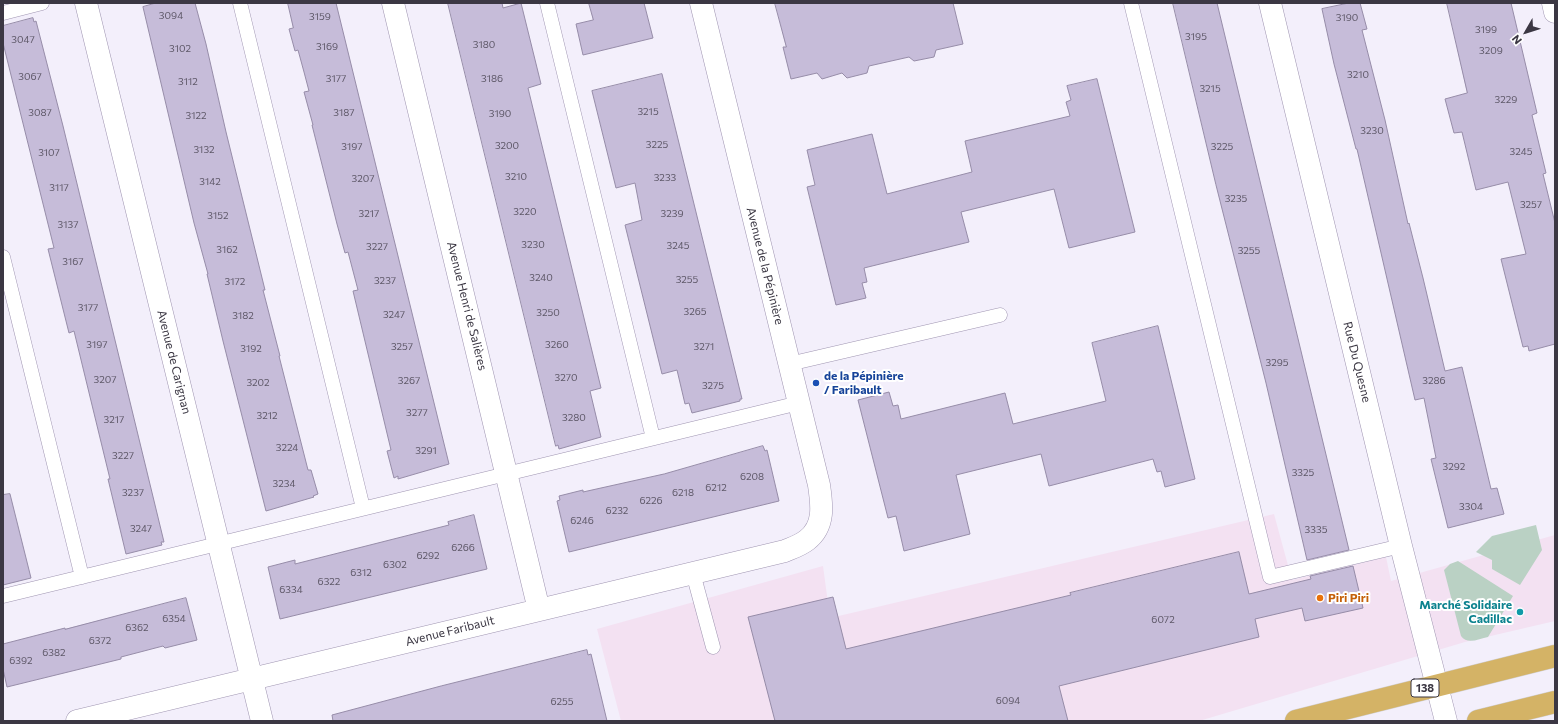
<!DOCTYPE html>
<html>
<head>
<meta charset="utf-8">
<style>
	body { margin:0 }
	#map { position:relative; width:1558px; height:724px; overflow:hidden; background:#f3effb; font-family:Commissioner,sans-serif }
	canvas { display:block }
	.frame { position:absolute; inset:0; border:4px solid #3b3743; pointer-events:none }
	.north { position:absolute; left:1506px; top:12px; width:40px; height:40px; -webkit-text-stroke:3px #fff; paint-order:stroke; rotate:231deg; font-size:11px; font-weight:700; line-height:16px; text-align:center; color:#3b3743 }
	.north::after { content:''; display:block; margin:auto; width:14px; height:18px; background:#3b3743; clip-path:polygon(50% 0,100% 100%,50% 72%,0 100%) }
</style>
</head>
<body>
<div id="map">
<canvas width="1558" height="724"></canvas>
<div class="frame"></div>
<div class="north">N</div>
</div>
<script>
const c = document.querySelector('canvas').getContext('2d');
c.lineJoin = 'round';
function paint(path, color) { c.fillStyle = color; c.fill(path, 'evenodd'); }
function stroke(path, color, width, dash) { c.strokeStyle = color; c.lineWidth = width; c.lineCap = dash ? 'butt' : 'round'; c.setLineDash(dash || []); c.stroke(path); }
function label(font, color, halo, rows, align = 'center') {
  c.font = font + ' Commissioner,sans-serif'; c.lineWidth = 4; c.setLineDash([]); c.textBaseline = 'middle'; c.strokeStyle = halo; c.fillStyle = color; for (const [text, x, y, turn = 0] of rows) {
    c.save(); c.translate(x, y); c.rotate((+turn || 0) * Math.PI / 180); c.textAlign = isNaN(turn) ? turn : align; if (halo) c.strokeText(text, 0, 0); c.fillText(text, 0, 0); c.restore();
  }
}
const commercial = new Path2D(`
	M 1274,514 L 1292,580 L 1386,557 L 1391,581 L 1555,535 L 1555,621 L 1465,642 L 1199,721 L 621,721 L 597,629 L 823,566 L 830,618 Z`);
const green = new Path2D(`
	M 1536,525 L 1542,550 L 1520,585 L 1492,569 L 1492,560 L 1476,552 L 1492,536 Z
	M 1458,561 L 1513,596 L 1488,637 C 1479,639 1467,645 1461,636 L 1444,570 L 1450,564 Z`);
const building = new Path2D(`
	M 156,3 L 195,3 L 206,44 L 226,132 L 265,290 L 263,290 L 280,356 L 279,356 L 308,470 L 311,470 L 318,494 L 313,496 L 314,497 L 266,511 L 223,341 L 207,274 L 208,274 L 194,223 L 143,7 Z
	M 288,3 L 336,3 L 449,464 L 398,479 L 398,476 L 394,478 L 387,451 L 391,450 L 353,291 L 358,290 L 348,252 L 345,253 L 337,224 L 312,125 L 313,125 L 304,92 L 309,91 L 304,72 L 298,50 L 295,51 L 289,29 L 293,28 Z
	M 448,3 L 502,3 L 503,8 L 521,3 L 541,84 L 528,88 L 601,388 L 590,391 L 601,437 L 559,449 L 558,445 L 556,446 Z
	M 589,3 L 644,3 L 653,38 L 583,55 L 576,24 L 593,20 Z
	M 775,3 L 953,3 L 963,44 L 936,50 L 934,57 L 914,61 L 909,57 L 869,66 L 867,73 L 847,78 L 842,73 L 822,79 L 817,73 L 791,79 L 783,47 L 786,47 Z
	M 1173,3 L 1217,3 L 1349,550 L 1307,560 L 1266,383 L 1216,185 Z
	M 1349,3 L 1360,3 L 1367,29 L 1362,30 L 1385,120 L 1408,224 L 1409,223 L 1423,278 L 1445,371 L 1462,367 L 1491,489 L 1497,488 L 1504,514 L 1448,528 L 1431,459 L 1436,458 L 1424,398 L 1415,400 L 1357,149 L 1356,149 L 1334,64 L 1322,9 Z
	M 1447,3 L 1511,3 L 1537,113 L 1532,115 L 1546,173 L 1543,174 L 1555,223 L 1555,344 L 1529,351 L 1528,346 L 1523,347 L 1501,259 L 1526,254 L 1508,182 L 1476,190 L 1462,132 L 1454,133 L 1445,99 L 1467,93 Z
	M 33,18 L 34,22 L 36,21 L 63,126 L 164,542 L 161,542 L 162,545 L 126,554 L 108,479 L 110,479 L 74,331 L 69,333 L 48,249 L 54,248 L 3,43 L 3,26 Z
	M 662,74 L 742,399 L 740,399 L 740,401 L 692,413 L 689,403 L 685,404 L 677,370 L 662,374 L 625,225 L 642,220 L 635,183 L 616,188 L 592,91 Z
	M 1097,79 L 1135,232 L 1069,248 L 1054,189 L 961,212 L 969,242 L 864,268 L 867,282 L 862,283 L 866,298 L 836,305 L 807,187 L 815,185 L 807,150 L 872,134 L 887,194 L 972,172 L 965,141 L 1070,116 L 1066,102 L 1071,100 L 1067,86 Z
	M 1158,326 L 1195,479 L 1165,487 L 1161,471 L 1157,472 L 1153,459 L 1049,486 L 1041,454 L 956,475 L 970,534 L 904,551 L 896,516 L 888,518 L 858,400 L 889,392 L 893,406 L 898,405 L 901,419 L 1005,393 L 1013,424 L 1106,401 L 1092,343 Z
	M 763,446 L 765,451 L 767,450 L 779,501 L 569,552 L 557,501 L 560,500 L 559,496 L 583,490 L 583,492 L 664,474 Z
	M 10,494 L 31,578 L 3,585 L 3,495 Z
	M 474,515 L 487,569 L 280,619 L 268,567 L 295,560 L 295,564 L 449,525 L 448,522 Z
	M 1239,552 L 1249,594 L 1311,579 L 1310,576 L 1353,566 L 1363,608 L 1305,621 L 1302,608 L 1255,619 L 1259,637 L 1059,686 L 1068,721 L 775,721 L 748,617 L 833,597 L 846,649 L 1071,595 L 1070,593 Z
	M 186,598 L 197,640 L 165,648 L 163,646 L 121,657 L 121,659 L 7,687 L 3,669 L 3,644 L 65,628 L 65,629 Z
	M 587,650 L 588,655 L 591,654 L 607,721 L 333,721 L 332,715 L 441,686 Z`);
const service = new Path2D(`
	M 240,3 L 363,508
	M 547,3 L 653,438
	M 1131,3 L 1270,577 L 1401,546
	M 3,13 L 42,3
	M 3,257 L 82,577
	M 789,364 L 1000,315
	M 693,573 L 713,647
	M 3,596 L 799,403`);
const minor = new Path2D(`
	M 86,3 L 262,721
	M 393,3 L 539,610
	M 1270,3 L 1401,546 L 1446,721
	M 77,721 L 785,551 C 792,548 801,545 807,540 C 825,526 822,505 819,485 L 701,3`);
const tertiary = new Path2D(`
	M 1553,3 L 1555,12`);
const primary = new Path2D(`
	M 1296,721 L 1555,656
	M 1478,721 L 1555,702`);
const markers = [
	[816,383,4,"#1a4fb4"],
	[1320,598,4,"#e8710a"],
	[1520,612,4,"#0f9aa8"]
];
const numberNames = [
	["3094",171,16],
	["3159",320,17],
	["3190",1347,18],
	["3199",1486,30],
	["3195",1196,37],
	["3047",23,40],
	["3180",484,45],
	["3169",327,47],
	["3102",180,49],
	["3209",1491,51],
	["3210",1358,75],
	["3067",30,77],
	["3177",336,79],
	["3186",492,79],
	["3112",188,82],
	["3215",1210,89],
	["3229",1506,100],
	["3215",648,112],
	["3087",40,113],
	["3187",344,113],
	["3190",500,114],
	["3122",196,116],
	["3230",1372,131],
	["3225",657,145],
	["3200",507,146],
	["3197",352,147],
	["3225",1222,147],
	["3132",204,150],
	["3245",1521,152],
	["3107",49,153],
	["3210",516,177],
	["3233",665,178],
	["3207",363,179],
	["3142",210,182],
	["3117",59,188],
	["3235",1236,199],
	["3257",1531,205],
	["3220",525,212],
	["3217",369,214],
	["3239",672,214],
	["3152",218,216],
	["3137",68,225],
	["3230",533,245],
	["3245",678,246],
	["3227",377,247],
	["3162",227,250],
	["3255",1249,251],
	["3167",73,262],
	["3240",541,278],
	["3255",687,280],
	["3237",385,281],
	["3172",235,282],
	["3177",88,308],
	["3265",695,312],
	["3250",548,313],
	["3247",394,315],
	["3182",243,316],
	["3197",97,345],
	["3260",557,345],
	["3257",402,347],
	["3271",704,347],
	["3192",251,349],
	["3295",1277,363],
	["3270",566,378],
	["3207",105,380],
	["3267",409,381],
	["3286",1434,381],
	["3202",258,383],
	["3275",713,386],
	["3277",417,413],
	["3212",267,416],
	["3280",574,418],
	["3217",114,420],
	["3224",287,448],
	["3291",426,451],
	["3227",123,456],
	["3292",1454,467],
	["3325",1303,473],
	["6208",752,477],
	["3234",284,484],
	["6212",716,488],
	["3237",133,493],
	["6218",683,493],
	["6226",651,501],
	["3304",1471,507],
	["6232",617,511],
	["6246",582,521],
	["3247",141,529],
	["3335",1316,530],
	["6266",463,548],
	["6292",428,556],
	["6302",395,565],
	["6312",361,573],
	["6322",329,582],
	["6334",291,590],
	["6354",174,619],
	["6072",1163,620],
	["6362",137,628],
	["6372",100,641],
	["6382",54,653],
	["6392",21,661],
	["6094",1008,701],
	["6255",562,702]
];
const shields = [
	[1425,688,28]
];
const shieldNames = [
	["138",1425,688]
];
const streetNames = [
	["Avenue de la Pépinière",765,266,76],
	["Avenue Henri de Salières",467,306,76],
	["Avenue de Carignan",174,362,76],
	["Rue Du Quesne",1357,362,76],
	["Avenue Faribault",450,631,-14]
];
const transitNames = [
	["de la Pépinière",824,376],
	["/ Faribault",824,390]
];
const foodNames = [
	["Piri Piri",1328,598]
];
const cultureNames = [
	["Marché Solidaire",1512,605],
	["Cadillac",1512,619]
];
paint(commercial, '#f3e1f2');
paint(green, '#bad1c4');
paint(building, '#c6bcd9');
stroke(building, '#968ca8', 1);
stroke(service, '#a096b2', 15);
stroke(minor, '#a096b2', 23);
stroke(tertiary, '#a096b2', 23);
stroke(primary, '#d0cfd2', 23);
stroke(service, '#fff', 14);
stroke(minor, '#fff', 22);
stroke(tertiary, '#fff', 22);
stroke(primary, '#d4b366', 22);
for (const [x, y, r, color] of markers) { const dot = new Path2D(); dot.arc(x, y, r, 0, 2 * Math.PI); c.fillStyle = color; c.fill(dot); stroke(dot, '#fff', 1.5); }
label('10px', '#5e5868', null, numberNames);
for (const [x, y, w] of shields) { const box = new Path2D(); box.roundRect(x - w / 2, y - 9, w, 18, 3); c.fillStyle = '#fff'; c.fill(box); stroke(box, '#3b3743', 1); }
label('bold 11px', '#3b3743', null, shieldNames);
label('12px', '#3b3743', '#fff', streetNames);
label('bold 12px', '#164399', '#fff', transitNames, 'left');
label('bold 12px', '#c56008', '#fff', foodNames, 'left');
label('bold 12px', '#0d838f', '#fff', cultureNames, 'right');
</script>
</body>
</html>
